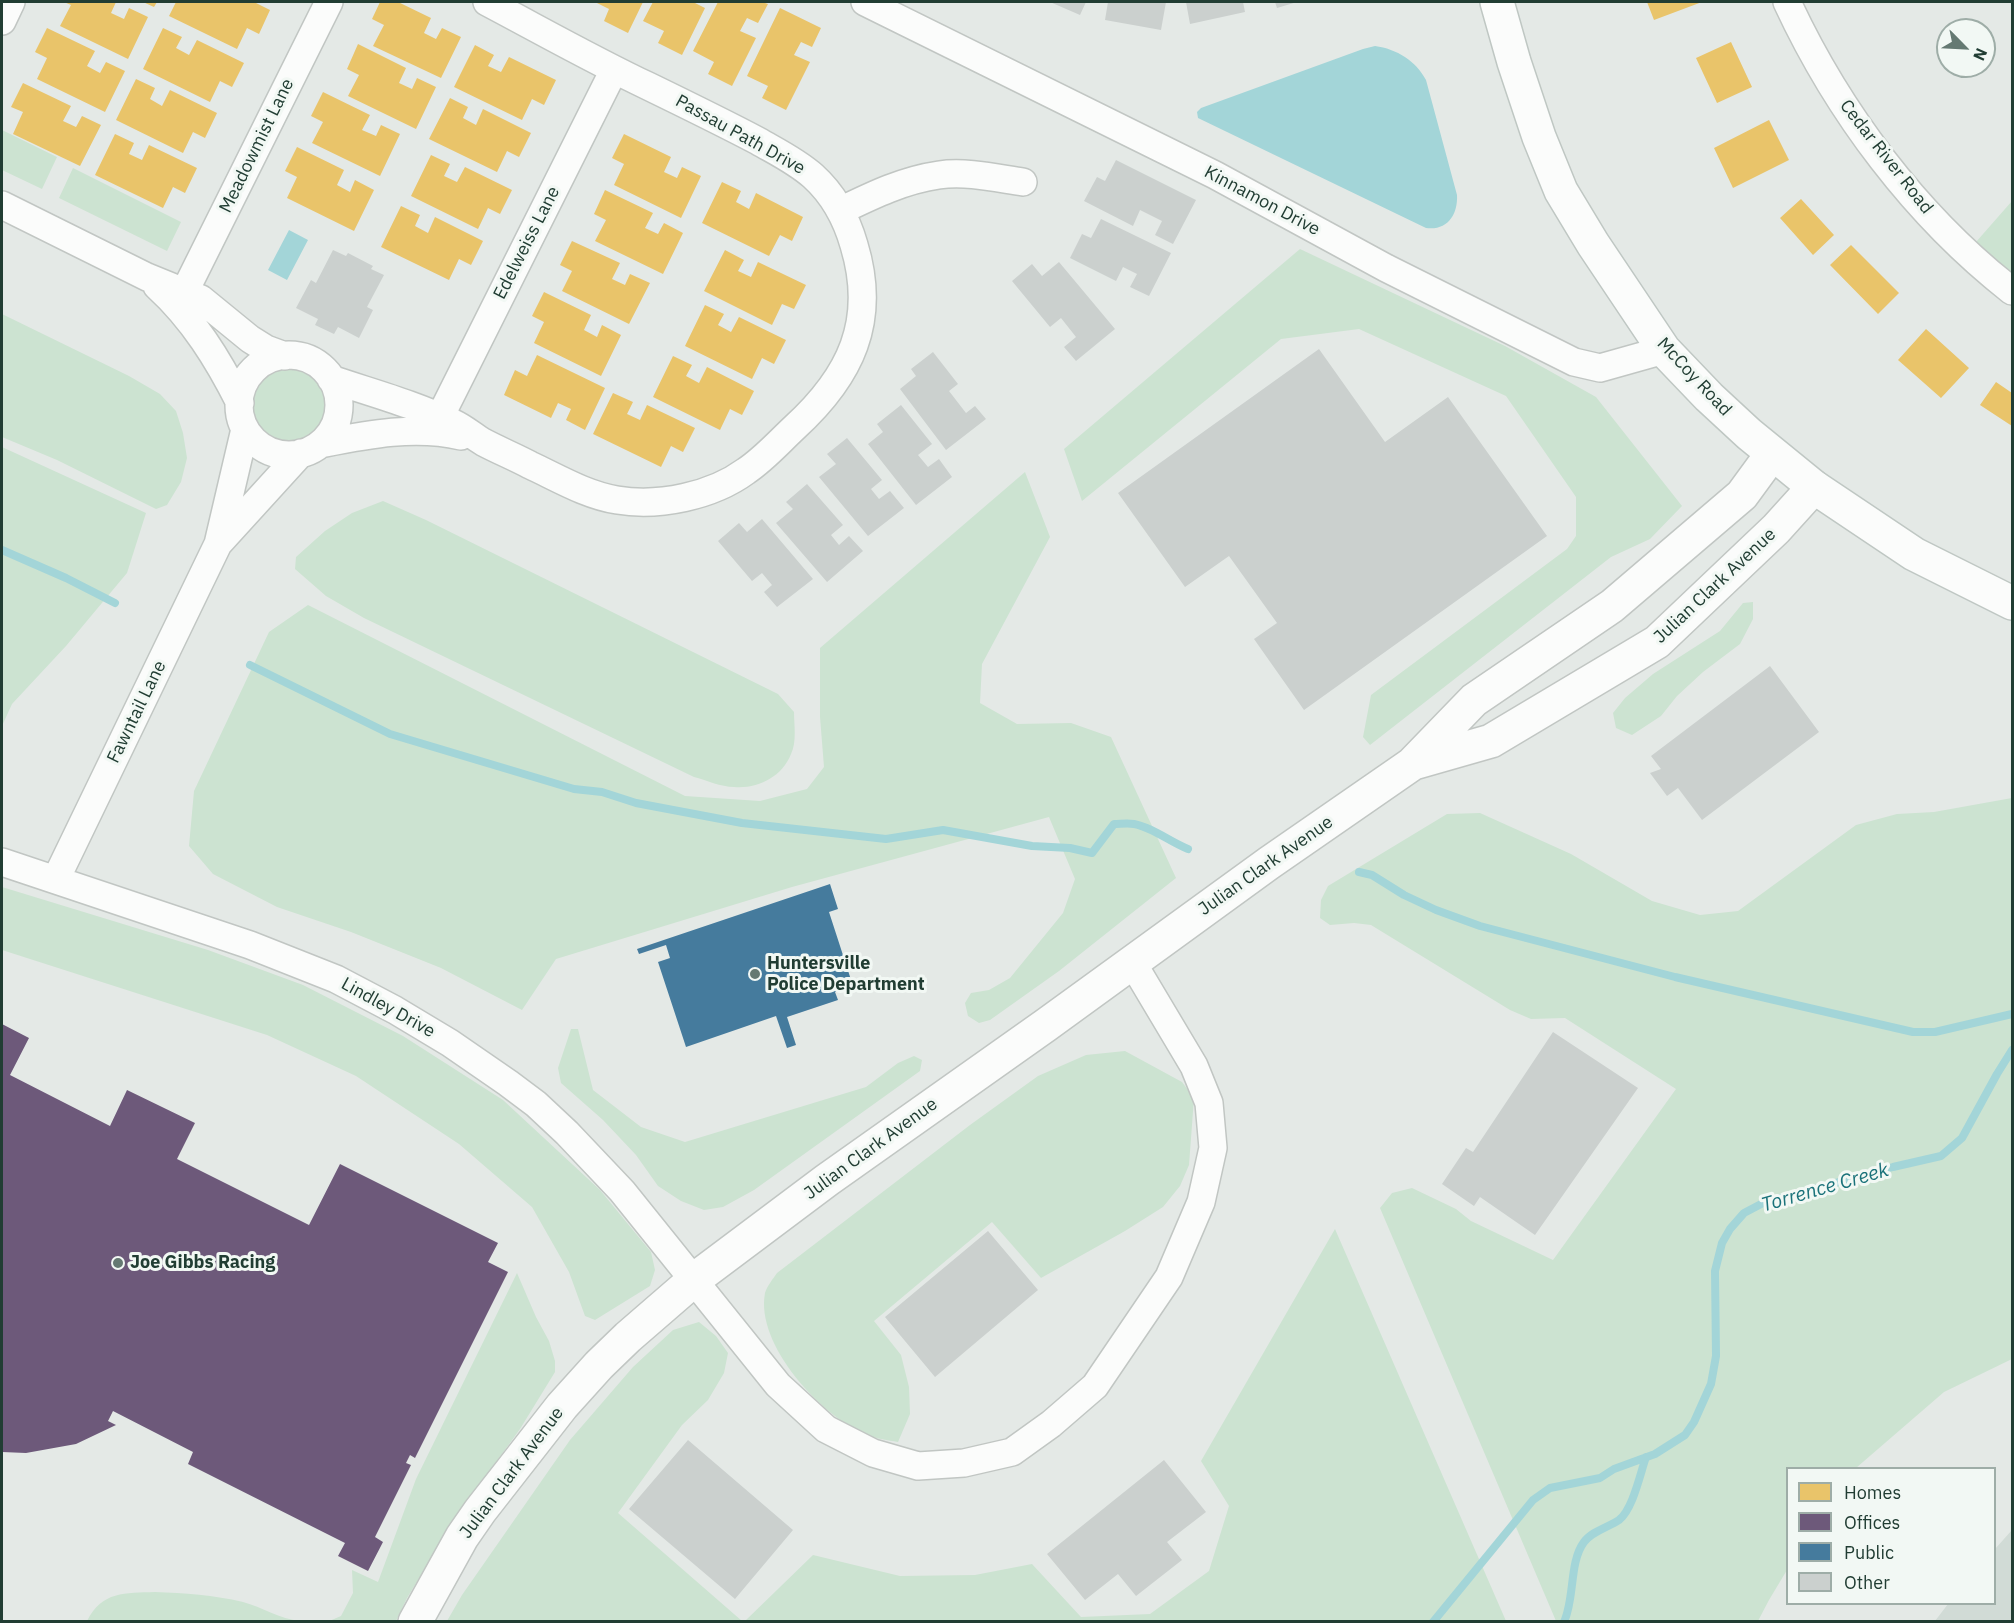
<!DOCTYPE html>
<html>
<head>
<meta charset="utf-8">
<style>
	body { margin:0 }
	#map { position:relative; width:2014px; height:1623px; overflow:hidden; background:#e4e9e6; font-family:"IBM Plex Sans",sans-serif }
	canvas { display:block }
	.frame { position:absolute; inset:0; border:3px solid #213d33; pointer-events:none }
	.legend { position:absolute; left:1786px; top:1467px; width:210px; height:138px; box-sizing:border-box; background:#f2f8f4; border:2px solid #9eada7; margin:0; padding:8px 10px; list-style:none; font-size:18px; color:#213d33 }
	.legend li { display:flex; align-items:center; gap:12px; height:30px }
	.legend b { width:30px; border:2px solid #9eada7 }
	.north { position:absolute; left:1936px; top:18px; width:60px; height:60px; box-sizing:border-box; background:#f2f8f4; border:2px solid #9eada7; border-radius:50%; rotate:114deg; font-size:16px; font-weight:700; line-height:24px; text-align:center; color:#213d33 }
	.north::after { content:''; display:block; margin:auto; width:21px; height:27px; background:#657972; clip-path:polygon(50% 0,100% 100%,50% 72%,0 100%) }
</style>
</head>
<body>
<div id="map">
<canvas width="2014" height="1623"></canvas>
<div class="frame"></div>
<ul class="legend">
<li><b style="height:16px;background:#e9c46a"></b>Homes</li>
<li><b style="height:16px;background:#6d597a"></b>Offices</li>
<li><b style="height:16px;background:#457b9d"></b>Public</li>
<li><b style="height:16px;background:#cbd0ce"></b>Other</li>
</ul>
<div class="north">N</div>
</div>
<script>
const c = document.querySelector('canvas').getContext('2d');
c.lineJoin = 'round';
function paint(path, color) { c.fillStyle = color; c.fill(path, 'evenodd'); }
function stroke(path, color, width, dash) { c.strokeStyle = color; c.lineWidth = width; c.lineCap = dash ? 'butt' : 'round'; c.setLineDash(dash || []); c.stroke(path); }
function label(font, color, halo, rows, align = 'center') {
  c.font = font + ' "IBM Plex Sans",sans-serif'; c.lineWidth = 6; c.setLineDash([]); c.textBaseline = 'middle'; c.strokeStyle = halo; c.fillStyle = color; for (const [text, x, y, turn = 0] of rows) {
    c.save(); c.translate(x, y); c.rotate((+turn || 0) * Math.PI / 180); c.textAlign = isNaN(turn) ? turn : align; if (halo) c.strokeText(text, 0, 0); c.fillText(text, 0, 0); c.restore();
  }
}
const built = new Path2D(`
	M 2012,1530 L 2012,1621 L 1935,1621 L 1948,1604 L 1994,1604 L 1995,1549 Z`);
const green = new Path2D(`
	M 2,130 L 57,157 L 42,189 L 2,170 Z
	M 73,168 L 181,222 L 167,251 L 59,198 Z
	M 2012,201 L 2012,272 L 2011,273 L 1976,242 Z
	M 1300,249 L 1505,346 L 1596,397 L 1682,506 L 1650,539 L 1611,557 L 1370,745 L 1363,737 L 1371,695 L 1567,549 L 1576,536 L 1576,497 L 1506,396 L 1359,329 L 1281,339 L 1082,501 L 1064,449 Z
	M 2,314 L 129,376 L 160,394 L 176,411 L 183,433 L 187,458 L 181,482 L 167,505 L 156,509 L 57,460 L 2,437 Z
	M249 406a38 38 0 1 1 76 0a38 38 0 1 1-76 0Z
	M 2,447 L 146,513 L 127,573 L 66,646 L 12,704 L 2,726 Z
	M 1025,472 L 1050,537 L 982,664 L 980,703 L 1017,724 L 1071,723 L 1111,737 L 1176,878 L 1059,971 L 990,1020 L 979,1023 L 968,1016 L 965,1003 L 971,993 L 989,990 L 1010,978 L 1063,913 L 1075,879 L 1049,817 L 792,887 L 556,959 L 522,1010 L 441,968 L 351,932 L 277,907 L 213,874 L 189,846 L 194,791 L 269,632 L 308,605 L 685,796 L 760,801 L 807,789 L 824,767 L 820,717 L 820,648 Z
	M 383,501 L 426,520 L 778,694 L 794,712 C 794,725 797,742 791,754 C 782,777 758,789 734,787 C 721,787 706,780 694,777 L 364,618 L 326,596 L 295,569 L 296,557 L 325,531 L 352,513 Z
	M 1753,602 L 1753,619 L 1740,644 L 1703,672 L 1677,696 L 1661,716 L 1632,735 L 1616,728 L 1613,713 L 1625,698 L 1653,674 L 1720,631 L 1743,603 Z
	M 2012,798 L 2012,1359 L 1944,1392 L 1856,1468 L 1788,1468 L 1787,1570 L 1769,1600 L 1758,1621 L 1556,1621 L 1380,1208 L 1392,1193 L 1412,1188 L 1456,1209 L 1471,1221 L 1553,1260 L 1676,1089 L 1565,1018 L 1531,1019 L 1510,1010 L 1371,925 L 1354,923 L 1330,925 L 1320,918 L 1321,900 L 1328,886 L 1447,814 L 1480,813 L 1571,854 L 1652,901 L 1700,915 L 1738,911 L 1856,825 L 1897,814 L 1934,812 Z
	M 2,887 L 208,950 L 303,985 L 403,1036 L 503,1100 L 600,1190 L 651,1252 L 655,1270 L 650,1286 L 595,1320 L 585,1316 L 569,1272 L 532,1207 L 459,1144 L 356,1076 L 267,1035 L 2,950 Z
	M 571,1029 L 578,1029 L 593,1090 L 641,1127 L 685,1142 L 866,1087 L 898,1063 L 914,1056 L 922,1060 L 920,1071 L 754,1190 L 723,1207 L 704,1210 L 681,1201 L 658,1186 L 636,1155 L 603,1120 L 561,1083 L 558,1068 Z
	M 1125,1051 L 1182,1082 L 1194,1098 L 1189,1165 L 1180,1186 L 1163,1207 L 1125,1231 L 1041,1278 L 992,1222 L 874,1321 L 901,1355 L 909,1387 L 910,1414 L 898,1442 C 888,1440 877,1439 867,1435 C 822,1417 755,1345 765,1293 C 767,1286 773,1279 777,1273 L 970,1125 L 1038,1076 L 1086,1055 Z
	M 1335,1229 L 1506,1621 L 745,1621 L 813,1555 L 900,1576 L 975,1575 L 1032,1564 L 1081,1617 L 1150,1614 L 1209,1571 L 1229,1506 L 1201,1461 Z
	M 517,1273 L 536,1317 L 549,1341 L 555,1361 L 555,1372 L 520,1429 L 455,1519 L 407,1598 L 396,1621 L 327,1622 L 341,1616 L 353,1593 L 352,1570 L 378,1582 L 416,1479 Z
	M 699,1322 L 716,1336 L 728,1353 L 724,1373 L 708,1400 L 682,1425 L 618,1513 L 742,1621 L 447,1621 L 462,1595 L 570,1440 L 633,1367 L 673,1330 Z
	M 155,1592 C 184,1593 214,1595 243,1602 C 262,1607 280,1619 300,1621 L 87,1621 C 102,1591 125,1593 155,1592 Z`);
const water = new Path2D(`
	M 1375,46 C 1397,49 1416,61 1426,80 L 1457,195 C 1458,215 1447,231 1426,228 L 1198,118 L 1197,112 L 1201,108 L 1363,49 Z
	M 289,230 L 308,240 L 287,280 L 268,270 Z`);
const homes = new Path2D(`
	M 64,2 L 116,2 L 111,13 L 124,19 L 129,8 L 148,17 L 128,59 L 60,26 L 71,5 Z
	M 143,2 L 157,2 L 154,7 Z
	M 176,2 L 254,2 L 270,10 L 259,34 L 247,28 L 237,49 L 169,16 Z
	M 380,2 L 398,2 L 431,18 L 424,33 L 436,39 L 442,28 L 461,37 L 441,78 L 373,46 L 384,25 L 372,19 Z
	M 595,2 L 643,2 L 628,33 L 604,21 L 609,9 Z
	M 653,2 L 693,2 L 705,8 L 682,55 L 658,43 L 664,31 L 643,21 Z
	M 718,2 L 762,2 L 768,4 L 758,23 L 747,18 L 740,31 L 756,38 L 732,86 L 708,74 L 714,62 L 693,51 Z
	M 1647,2 L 1702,2 L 1654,20 Z
	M 780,8 L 821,28 L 812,47 L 801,42 L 794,55 L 810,62 L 786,110 L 762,98 L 768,86 L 747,76 Z
	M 47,28 L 95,51 L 87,66 L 100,73 L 106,62 L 125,71 L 105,112 L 37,79 L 47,58 L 35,52 Z
	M 163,28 L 182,37 L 176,48 L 189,55 L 197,40 L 244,63 L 232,87 L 220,81 L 210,102 L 143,69 Z
	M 1731,42 L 1752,87 L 1717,103 L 1696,58 Z
	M 358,44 L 406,68 L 399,83 L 412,89 L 417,78 L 436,87 L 416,129 L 348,96 L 359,75 L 347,69 Z
	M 475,45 L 494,55 L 488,66 L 501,72 L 509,57 L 556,80 L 544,105 L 532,99 L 522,120 L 454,87 Z
	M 136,79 L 155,88 L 150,99 L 162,106 L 170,90 L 217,113 L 205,138 L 193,132 L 183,153 L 116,120 Z
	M 23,83 L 71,106 L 63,121 L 76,127 L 82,116 L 101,125 L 80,166 L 13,134 L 23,112 L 11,107 Z
	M 323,92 L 370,115 L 362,130 L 376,136 L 381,125 L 400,134 L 380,176 L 312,143 L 323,122 L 311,116 Z
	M 450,98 L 468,107 L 463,118 L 476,125 L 483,109 L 531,133 L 519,157 L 507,151 L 497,172 L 429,139 Z
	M 1769,120 L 1789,160 L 1733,188 L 1714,148 Z
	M 115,134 L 134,143 L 129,154 L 142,160 L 149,145 L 197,168 L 185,193 L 173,187 L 163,208 L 95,175 Z
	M 624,134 L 671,157 L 664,172 L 677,178 L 682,167 L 701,176 L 681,218 L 614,185 L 624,164 L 612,158 Z
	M 297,147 L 344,170 L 337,185 L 350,192 L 355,180 L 374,190 L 354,231 L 287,198 L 297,177 L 285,171 Z
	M 431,155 L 450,164 L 444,176 L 457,182 L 465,167 L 512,190 L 500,214 L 488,208 L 478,229 L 411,196 Z
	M 722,182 L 741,191 L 736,202 L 749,209 L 756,193 L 803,217 L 792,241 L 780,235 L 769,256 L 702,223 Z
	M 605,190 L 653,213 L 645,228 L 658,234 L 664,223 L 683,233 L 663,274 L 595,241 L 606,220 L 594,214 Z
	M 1801,199 L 1834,235 L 1813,255 L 1780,218 Z
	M 401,206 L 420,215 L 415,226 L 428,233 L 435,217 L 483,241 L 471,265 L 459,259 L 449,280 L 381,247 Z
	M 572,241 L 620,263 L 612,279 L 625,285 L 630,274 L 650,283 L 629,324 L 562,291 L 572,271 L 560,265 Z
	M 1851,245 L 1899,293 L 1878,314 L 1830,265 Z
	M 725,250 L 744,260 L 738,271 L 751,277 L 758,262 L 806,285 L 794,309 L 782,304 L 772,325 L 704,291 Z
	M 544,292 L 591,315 L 584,330 L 597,337 L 602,325 L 621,335 L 601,376 L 534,343 L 544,322 L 532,316 Z
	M 705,305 L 724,314 L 718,325 L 731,332 L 739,317 L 786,340 L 774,364 L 762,358 L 752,379 L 685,346 Z
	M 1926,329 L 1969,368 L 1941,398 L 1898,360 Z
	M 537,355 L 605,388 L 585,430 L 566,420 L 571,409 L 558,403 L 551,418 L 504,395 L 515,370 L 527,376 Z
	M 673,356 L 692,365 L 686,376 L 699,383 L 707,367 L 754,391 L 742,415 L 730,409 L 720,430 L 653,397 Z
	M 1996,382 L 2012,393 L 2012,426 L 1980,405 Z
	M 613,393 L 633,402 L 627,414 L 640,420 L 647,405 L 695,428 L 683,452 L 671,446 L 661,467 L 593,434 Z`);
const offices = new Path2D(`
	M 2,1024 L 29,1038 L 10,1075 L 110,1126 L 127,1090 L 195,1123 L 177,1159 L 309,1225 L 340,1164 L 498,1243 L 488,1262 L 508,1272 L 415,1458 L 410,1455 L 406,1463 L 411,1465 L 375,1537 L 383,1542 L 368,1571 L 338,1556 L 345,1543 L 188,1464 L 193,1452 L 113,1411 L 108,1421 L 116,1425 L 76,1444 L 26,1453 L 2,1452 Z`);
const public = new Path2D(`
	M 830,884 L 838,909 L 829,912 L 853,986 L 835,992 L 838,1000 L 787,1017 L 796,1045 L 787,1048 L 776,1016 L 686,1047 L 658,962 L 670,958 L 666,945 L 639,954 L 637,949 Z`);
const stream = new Path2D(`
	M 2,550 L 66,578 L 115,603
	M 250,665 L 390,734 L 574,789 L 602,792 L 636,803 L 742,823 L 886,839 L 943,830 L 1032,846 L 1070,848 L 1092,853 L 1114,824 C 1120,824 1128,823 1134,824 C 1152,827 1170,842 1188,849
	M 1359,872 L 1372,875 L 1404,895 L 1436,910 L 1480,926 L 1675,977 L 1913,1032 L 1935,1032 L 2012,1014
	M 1433,1622 L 1533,1500 L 1550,1488 L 1600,1478 L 1614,1469 L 1655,1454 L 1685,1435 L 1694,1422 L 1711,1384 L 1716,1356 L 1715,1271 L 1722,1243 L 1730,1229 L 1744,1213 L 1763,1203 L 1893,1167 L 1941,1156 L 1962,1138 L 1997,1074 L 2012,1050
	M 1564,1622 C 1575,1598 1569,1562 1584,1542 C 1592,1531 1609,1527 1619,1520 C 1633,1509 1640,1474 1646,1457`);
const building = new Path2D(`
	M 1050,2 L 1086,2 L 1080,15 Z
	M 1108,2 L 1166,2 L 1161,30 L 1105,20 Z
	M 1186,2 L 1243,2 L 1245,12 L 1190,24 Z
	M 1275,2 L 1297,2 L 1277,8 Z
	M 1116,160 L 1196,200 L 1173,244 L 1155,235 L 1162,221 L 1140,210 L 1133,226 L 1084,201 L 1097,177 L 1105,181 Z
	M 1101,219 L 1171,253 L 1149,296 L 1130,287 L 1137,274 L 1123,267 L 1116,281 L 1070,258 L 1082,234 L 1091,238 Z
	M 333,250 L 346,256 L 348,253 L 373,266 L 371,269 L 384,275 L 367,307 L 373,310 L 359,338 L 338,327 L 334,334 L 315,325 L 318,319 L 296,308 L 311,280 L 316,283 Z
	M 1059,262 L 1115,329 L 1076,361 L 1064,347 L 1076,337 L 1061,318 L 1050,327 L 1012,281 L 1032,264 L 1042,276 Z
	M 1319,349 L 1385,442 L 1448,397 L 1547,536 L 1304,710 L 1254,639 L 1277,623 L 1229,556 L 1185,587 L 1118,493 Z
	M 933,352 L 958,384 L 949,391 L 966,413 L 975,406 L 986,419 L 946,450 L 900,389 L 916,376 L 911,369 Z
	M 901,405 L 932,444 L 918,455 L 928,467 L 939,459 L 952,477 L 916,505 L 868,444 L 883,432 L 877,424 Z
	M 847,438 L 882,480 L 871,489 L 879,499 L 890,491 L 904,508 L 868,536 L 819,477 L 836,464 L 827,454 Z
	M 807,484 L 843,525 L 831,535 L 839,545 L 849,536 L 863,551 L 827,582 L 776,523 L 793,509 L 786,502 Z
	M 762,519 L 813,579 L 777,607 L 764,592 L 772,585 L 762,573 L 752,581 L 718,541 L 739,523 L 747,532 Z
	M 1770,666 L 1819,732 L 1702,820 L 1678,788 L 1667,796 L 1650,773 L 1661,769 L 1651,756 Z
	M 1553,1032 L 1638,1088 L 1535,1235 L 1480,1197 L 1474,1206 L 1442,1184 L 1466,1148 L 1473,1152 Z
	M 988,1231 L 1038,1290 L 935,1377 L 885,1317 Z
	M 688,1440 L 793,1530 L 735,1599 L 629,1509 Z
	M 1164,1460 L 1206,1512 L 1167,1542 L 1182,1560 L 1136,1596 L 1118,1574 L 1085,1600 L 1047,1554 Z`);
const minor = new Path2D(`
	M 865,2 L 1215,175 L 1386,268 L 1574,362 L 1600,368 L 1664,350
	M 1787,2 C 1838,112 1916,216 2012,291
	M 2,21 L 11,2
	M 2,205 L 147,277 L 201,299 L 250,339 L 266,349 L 285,356
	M 842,210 C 873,195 904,180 939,175 C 966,171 996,178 1023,182
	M 157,286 C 193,319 218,359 240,403
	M 185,291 L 329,2
	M239 405a50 50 0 1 1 100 0a50 50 0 1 1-100 0Z
	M 331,379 C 372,393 414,404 453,423 C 464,428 473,436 483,442 C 498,450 515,457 530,465 C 558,478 586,495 617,500 C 659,507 712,496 746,471 C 764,459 779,442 794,428 C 851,376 877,321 854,245 C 846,217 834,195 813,176 C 796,161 777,152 758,141 C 722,122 685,104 648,86 C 593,60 540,30 487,2
	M 440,417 L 614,70
	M 320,444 C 366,435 414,425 461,436
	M 219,543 L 301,453
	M 2,862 L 250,945 L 336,979 L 395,1010 L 450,1043 L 508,1083 L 536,1104 L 567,1133 L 622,1191 L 778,1385 L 826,1429 L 873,1453 L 918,1466 L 964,1463 L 1012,1452 L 1051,1424 L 1095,1386 L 1169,1277 L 1201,1202 L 1213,1148 L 1209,1103 L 1194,1066 L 1132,962
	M 56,879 L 218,544 L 245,429`);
const tertiary = new Path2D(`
	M 1414,763 L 1491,741 L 1657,642 L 1776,529 L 1814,487
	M 415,1622 L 462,1537 L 480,1511 L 562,1406 L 599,1365 L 628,1337 L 695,1279 L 827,1180 L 1046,1025 L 1269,863 L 1412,764 L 1474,700 L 1612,606 L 1742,495 L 1772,454`);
const secondary = new Path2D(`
	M 1497,2 L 1514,62 L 1539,137 L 1561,191 L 1593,244 L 1664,350 L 1709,397 L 1749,434 L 1814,487 L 1914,554 L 2012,603`);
const markers = [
	[755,974,6,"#657972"],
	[118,1263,6,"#657972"]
];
const streetNames = [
	["Passau Path Drive",740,135,29],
	["Meadowmist Lane",257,146,-64],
	["Cedar River Road",1886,157,52],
	["Kinnamon Drive",1262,201,28],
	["Edelweiss Lane",527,243,-63],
	["McCoy Road",1694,377,47],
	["Julian Clark Avenue",1715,586,-43],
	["Fawntail Lane",137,712,-64],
	["Julian Clark Avenue",1266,866,-35],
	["Lindley Drive",388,1008,29],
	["Julian Clark Avenue",871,1149,-36],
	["Julian Clark Avenue",512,1473,-53]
];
const poiNames = [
	["Huntersville",767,964],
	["Police Department",767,985],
	["Joe Gibbs Racing",130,1263]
];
const waterNames = [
	["Torrence Creek",1825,1188,-16]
];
paint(built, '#d1dbd6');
paint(green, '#cce3d1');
paint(water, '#a3d5d8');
paint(homes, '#e9c46a');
paint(offices, '#6d597a');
paint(public, '#457b9d');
stroke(stream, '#a3d5d8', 8);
paint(building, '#cbd0ce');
stroke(minor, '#c1c6c3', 30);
stroke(tertiary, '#c1c6c3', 36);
stroke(secondary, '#bfc7c3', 36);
stroke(minor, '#fbfcfb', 27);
stroke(tertiary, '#fbfcfb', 33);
stroke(secondary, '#fbfcfb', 33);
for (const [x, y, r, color] of markers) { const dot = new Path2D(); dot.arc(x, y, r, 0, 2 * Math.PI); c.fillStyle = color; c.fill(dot); stroke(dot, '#f2f8f4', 2); }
label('18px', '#213d33', '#f2f8f4', streetNames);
label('bold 18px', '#213d33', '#f2f8f4', poiNames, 'left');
label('italic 20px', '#1a727a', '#f2f8f4', waterNames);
</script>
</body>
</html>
